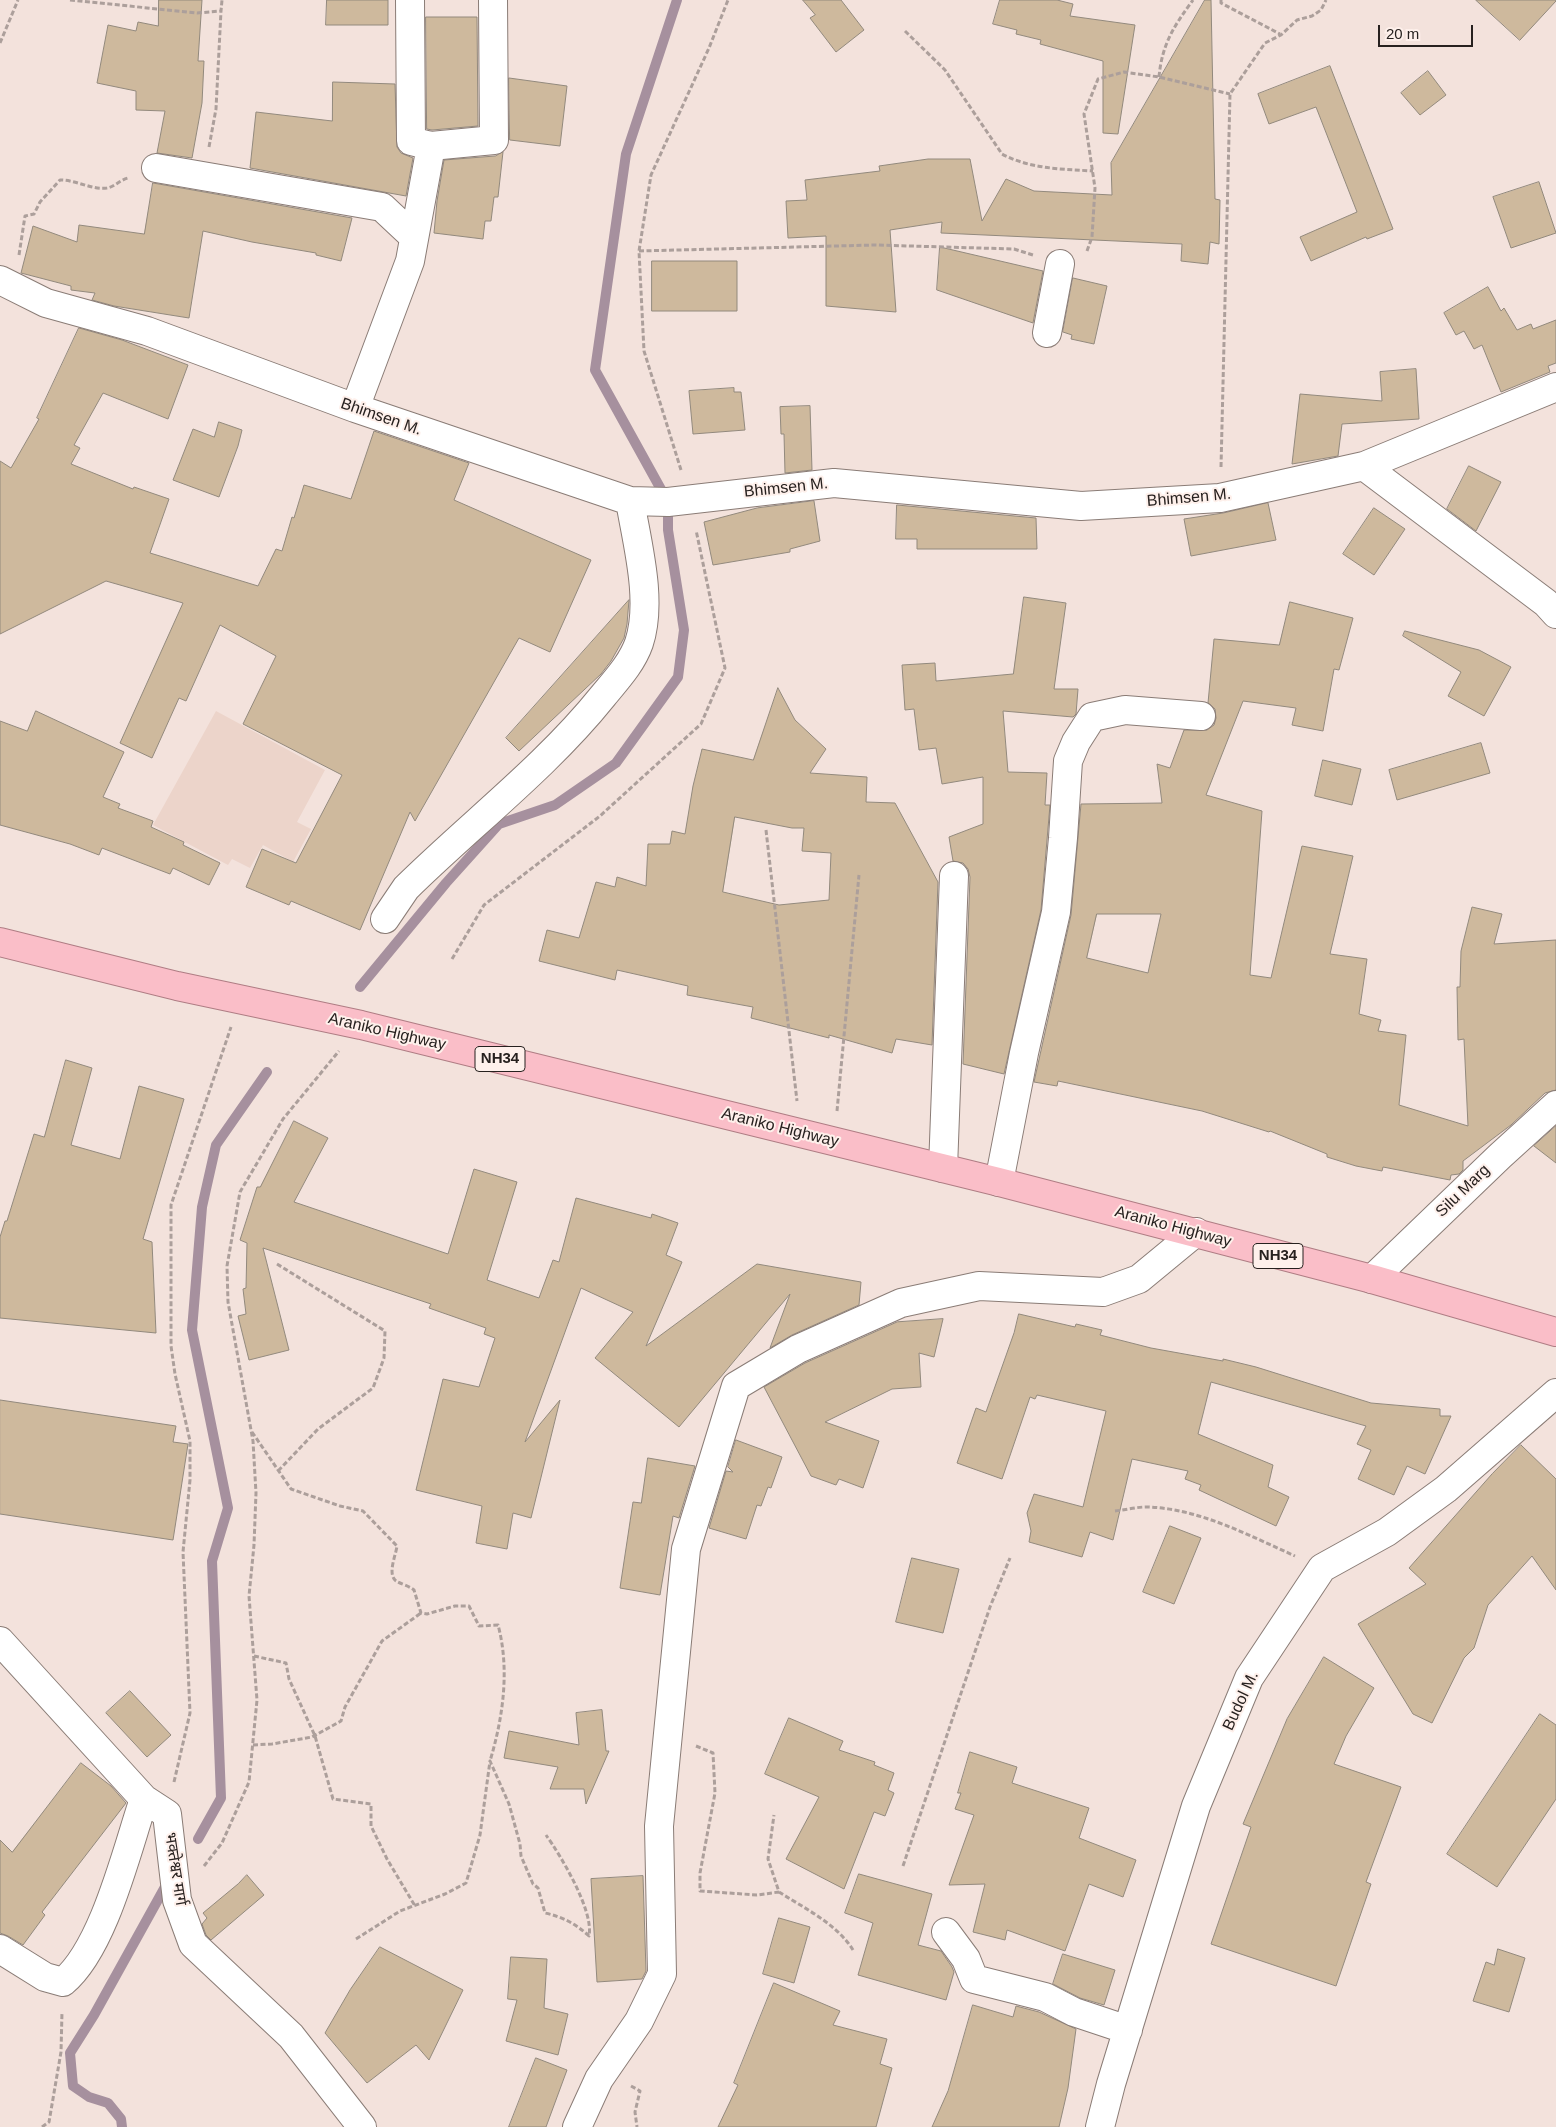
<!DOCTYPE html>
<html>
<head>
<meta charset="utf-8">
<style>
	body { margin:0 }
	#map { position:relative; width:1556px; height:2127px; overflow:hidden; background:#f3e2dc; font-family:Arial,sans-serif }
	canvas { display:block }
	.scale { position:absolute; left:1378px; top:25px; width:95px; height:22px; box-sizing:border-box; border:2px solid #27211f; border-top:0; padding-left:6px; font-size:15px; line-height:18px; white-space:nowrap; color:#27211f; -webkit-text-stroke:4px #fef0eb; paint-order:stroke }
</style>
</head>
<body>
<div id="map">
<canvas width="1556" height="2127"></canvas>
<div class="scale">20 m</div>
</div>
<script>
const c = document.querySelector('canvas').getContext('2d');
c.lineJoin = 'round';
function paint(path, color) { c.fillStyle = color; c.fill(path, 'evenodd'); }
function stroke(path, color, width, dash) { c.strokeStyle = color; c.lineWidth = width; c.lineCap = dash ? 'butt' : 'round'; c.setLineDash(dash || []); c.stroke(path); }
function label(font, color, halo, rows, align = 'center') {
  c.font = font + ' Arial,"Noto Sans Devanagari",sans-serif'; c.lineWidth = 4; c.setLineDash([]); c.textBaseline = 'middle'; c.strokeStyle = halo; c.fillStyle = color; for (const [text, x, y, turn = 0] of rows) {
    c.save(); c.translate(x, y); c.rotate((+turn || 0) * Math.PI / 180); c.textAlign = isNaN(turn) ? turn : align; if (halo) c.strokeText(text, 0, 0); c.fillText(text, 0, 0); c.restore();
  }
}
const built = new Path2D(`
	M 216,711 L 325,770 L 297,822 L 311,829 L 293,862 L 263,845 L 250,868 L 232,859 L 228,865 L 153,825 Z`);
const stream = new Path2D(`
	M 360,987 L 446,883 L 499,824 L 555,805 L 616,763 L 678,677 L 684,630 L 668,530 L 668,502 L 595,370 L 626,154 L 677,0
	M 198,1839 L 221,1798 L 212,1561 L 228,1508 L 192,1330 L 202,1207 L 216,1145 L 267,1072
	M 122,2127 L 121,2119 L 108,2103 L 89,2097 L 73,2086 L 70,2053 L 94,2015 L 165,1887`);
const building = new Path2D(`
	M 159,0 L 202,0 L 198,61 L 204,61 L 202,103 L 192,158 L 157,153 L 165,111 L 136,110 L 136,91 L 97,83 L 108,25 L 136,31 L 138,22 L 158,26 Z
	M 327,0 L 388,0 L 388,25 L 326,25 Z
	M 803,0 L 841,0 L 864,30 L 836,52 L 810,18 L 815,15 Z
	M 1000,0 L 1057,0 L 1073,4 L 1070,16 L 1135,25 L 1118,134 L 1103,133 L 1103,61 L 1040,44 L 1041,40 L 1016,34 L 1017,30 L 993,24 Z
	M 1205,0 L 1211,0 L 1215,199 L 1220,200 L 1219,244 L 1210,242 L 1208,264 L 1181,261 L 1182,244 L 941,233 L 942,222 L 890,230 L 896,312 L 826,306 L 826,236 L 788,238 L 786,201 L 807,200 L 805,180 L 880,171 L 879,166 L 928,159 L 970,159 L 982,221 L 1006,179 L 1034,191 L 1112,195 L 1111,163 Z
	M 1476,0 L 1556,0 L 1556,1 L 1520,40 Z
	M 426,17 L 477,17 L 478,126 L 432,130 L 427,129 Z
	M 1330,66 L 1393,229 L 1367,239 L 1366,237 L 1311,261 L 1300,237 L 1357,212 L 1316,107 L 1269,124 L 1258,94 Z
	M 1428,71 L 1446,95 L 1420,115 L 1401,93 Z
	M 509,78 L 567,86 L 560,146 L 510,140 Z
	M 333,82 L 395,84 L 397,147 L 401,153 L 413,158 L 406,196 L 250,168 L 256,112 L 332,121 Z
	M 503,152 L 498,197 L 494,197 L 491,221 L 485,221 L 483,239 L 434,233 L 437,201 L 444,160 L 495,156 Z
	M 1539,182 L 1556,233 L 1511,248 L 1493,197 Z
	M 153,183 L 352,218 L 341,261 L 316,255 L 316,253 L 252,242 L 203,231 L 189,318 L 114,306 L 92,300 L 95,293 L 71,290 L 71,286 L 21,273 L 33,226 L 77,242 L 79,225 L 144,234 Z
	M 940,247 L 1043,271 L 1033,323 L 937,290 Z
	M 652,261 L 737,261 L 737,311 L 652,311 Z
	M 1073,278 L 1107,286 L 1094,344 L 1071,339 L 1072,335 L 1063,332 Z
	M 1488,287 L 1501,311 L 1504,308 L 1517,330 L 1531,324 L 1533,329 L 1556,320 L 1556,363 L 1548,366 L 1550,372 L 1501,392 L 1482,345 L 1474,349 L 1464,331 L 1456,335 L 1444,313 Z
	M 79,328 L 122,340 L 188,365 L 168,419 L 103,393 L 74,445 L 80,448 L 71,464 L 133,489 L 134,487 L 169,499 L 150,553 L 258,586 L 276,549 L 282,551 L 292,517 L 294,518 L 304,485 L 351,499 L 374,431 L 469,463 L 454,500 L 591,560 L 550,652 L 519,638 L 415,821 L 410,812 L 360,930 L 291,901 L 289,905 L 246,887 L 262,849 L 296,863 L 342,775 L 243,724 L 276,656 L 220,625 L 186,701 L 179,698 L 152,758 L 120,743 L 183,603 L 106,581 L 0,634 L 0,461 L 11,468 L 39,419 L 37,418 Z
	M 1416,369 L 1419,419 L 1342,424 L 1338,456 L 1292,464 L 1300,394 L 1382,401 L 1380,372 Z
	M 734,388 L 734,392 L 741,392 L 745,430 L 693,434 L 689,391 Z
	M 810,406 L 812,470 L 785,473 L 784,434 L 781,434 L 780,407 Z
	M 219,422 L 242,430 L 238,446 L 219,497 L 173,480 L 193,429 L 214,437 Z
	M 1469,466 L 1501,482 L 1476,531 L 1447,509 Z
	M 814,501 L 820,541 L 790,549 L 790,552 L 713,565 L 704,522 L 757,508 Z
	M 1268,503 L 1276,540 L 1191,556 L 1184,519 L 1223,513 Z
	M 897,505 L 1036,518 L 1037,549 L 917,549 L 917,539 L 896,539 Z
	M 1374,508 L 1405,529 L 1374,575 L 1343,554 Z
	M 1024,597 L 1066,603 L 1054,689 L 1078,689 L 1076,714 L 1073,717 L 1003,711 L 1008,772 L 1047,773 L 1045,805 L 1050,805 L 1041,910 L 1004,1074 L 963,1064 L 970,877 L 968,869 L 963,863 L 953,861 L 949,837 L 983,824 L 983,777 L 942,784 L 936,748 L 919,750 L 914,709 L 905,710 L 902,665 L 935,663 L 936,681 L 1013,674 Z
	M 629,600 L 627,624 L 624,638 L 611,661 L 601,674 L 519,751 L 506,738 Z
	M 1290,602 L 1353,618 L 1339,670 L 1334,669 L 1323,731 L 1292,725 L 1296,708 L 1243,701 L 1206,795 L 1262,811 L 1250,975 L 1271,978 L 1302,846 L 1353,856 L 1330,954 L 1367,959 L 1359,1014 L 1381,1020 L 1378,1031 L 1406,1035 L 1399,1105 L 1468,1126 L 1464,1039 L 1458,1040 L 1457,987 L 1460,987 L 1461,951 L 1472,907 L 1502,914 L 1494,944 L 1556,940 L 1556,1090 L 1545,1093 L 1511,1125 L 1463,1161 L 1463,1170 L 1459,1174 L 1451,1175 L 1450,1180 L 1383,1167 L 1382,1171 L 1356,1166 L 1327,1157 L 1327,1154 L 1270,1131 L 1269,1132 L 1202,1111 L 1058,1081 L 1057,1086 L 1034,1082 L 1071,915 L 1081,804 L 1162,803 L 1157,764 L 1170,768 L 1184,730 L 1207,730 L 1214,725 L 1216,718 L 1215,709 L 1208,703 L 1214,639 L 1279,645 ZM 1097,914 L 1161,914 L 1148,973 L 1087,958 Z
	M 1405,631 L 1479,650 L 1511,667 L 1484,716 L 1448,696 L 1461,672 L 1403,636 Z
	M 778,688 L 795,720 L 826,749 L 810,773 L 867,777 L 866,802 L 895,803 L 938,882 L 932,1045 L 896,1039 L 892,1053 L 829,1035 L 829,1038 L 751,1018 L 753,1007 L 687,995 L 688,986 L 617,970 L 615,980 L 539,961 L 547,930 L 579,938 L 596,882 L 615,887 L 617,877 L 646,886 L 648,844 L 670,844 L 672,831 L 685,834 L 693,786 L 702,749 L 753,760 ZM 735,817 L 792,828 L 804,828 L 802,851 L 831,853 L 829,900 L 779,905 L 723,892 Z
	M 36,711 L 124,752 L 103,797 L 120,804 L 118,808 L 153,821 L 151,827 L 184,842 L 183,845 L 220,863 L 209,885 L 173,868 L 170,874 L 102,848 L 99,855 L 70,844 L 0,825 L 0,721 L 27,731 Z
	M 1481,743 L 1490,773 L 1397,800 L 1389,770 Z
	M 1323,760 L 1361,769 L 1352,805 L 1315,796 Z
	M 66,1060 L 92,1068 L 71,1145 L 120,1159 L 139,1086 L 184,1099 L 143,1239 L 152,1242 L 156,1333 L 0,1318 L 0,1237 L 5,1221 L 7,1221 L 34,1134 L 44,1137 Z
	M 294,1121 L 328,1138 L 294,1202 L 448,1254 L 474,1169 L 517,1182 L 487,1280 L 539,1298 L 553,1260 L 559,1262 L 576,1198 L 651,1218 L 652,1214 L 678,1223 L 666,1255 L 682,1262 L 646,1346 L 757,1264 L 861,1282 L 859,1305 L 792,1335 L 770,1348 L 790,1294 L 679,1427 L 595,1358 L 633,1312 L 581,1288 L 525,1442 L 560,1400 L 531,1518 L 513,1513 L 507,1549 L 476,1543 L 482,1506 L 416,1490 L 443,1379 L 479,1387 L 495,1338 L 484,1334 L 486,1328 L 429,1308 L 431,1304 L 263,1248 L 289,1350 L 249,1360 L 238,1316 L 246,1314 L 243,1289 L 246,1288 L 247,1243 L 240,1240 L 257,1187 L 260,1187 Z
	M 1556,1126 L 1556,1163 L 1534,1146 Z
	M 1019,1314 L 1075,1327 L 1076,1324 L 1102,1330 L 1100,1335 L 1151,1348 L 1223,1361 L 1223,1359 L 1256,1367 L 1371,1403 L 1440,1409 L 1440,1416 L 1451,1416 L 1425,1474 L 1407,1466 L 1394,1495 L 1358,1479 L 1371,1450 L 1357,1444 L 1366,1426 L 1211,1382 L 1198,1434 L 1273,1465 L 1268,1487 L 1289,1497 L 1276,1526 L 1199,1490 L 1201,1485 L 1185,1479 L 1188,1471 L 1132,1459 L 1113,1540 L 1090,1532 L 1082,1557 L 1029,1542 L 1031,1531 L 1027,1513 L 1034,1494 L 1083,1507 L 1106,1411 L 1037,1395 L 1035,1399 L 1030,1397 L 1002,1479 L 957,1463 L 976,1408 L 986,1412 L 1014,1333 Z
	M 943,1319 L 934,1357 L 919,1353 L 921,1387 L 892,1389 L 825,1422 L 879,1441 L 863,1488 L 839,1479 L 836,1485 L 811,1476 L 764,1387 L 805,1363 L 897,1322 Z
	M 0,1400 L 176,1426 L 173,1442 L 188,1444 L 173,1540 L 0,1514 Z
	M 736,1440 L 782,1457 L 771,1488 L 768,1487 L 761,1506 L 757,1505 L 746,1539 L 709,1528 L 726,1471 L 733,1472 L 728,1467 Z
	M 1521,1445 L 1556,1479 L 1556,1590 L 1532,1556 L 1488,1605 L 1474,1648 L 1464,1658 L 1432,1723 L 1413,1714 L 1358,1624 L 1426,1584 L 1409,1568 L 1492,1474 Z
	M 648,1458 L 695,1466 L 679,1518 L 673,1516 L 660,1595 L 620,1588 L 633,1502 L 641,1503 Z
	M 1170,1526 L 1201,1538 L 1174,1604 L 1143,1592 Z
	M 912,1558 L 959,1569 L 943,1633 L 896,1622 Z
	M 1324,1657 L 1374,1688 L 1346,1736 L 1334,1764 L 1401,1787 L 1366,1882 L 1371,1884 L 1336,1986 L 1211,1944 L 1251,1827 L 1243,1824 L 1287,1719 Z
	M 130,1691 L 171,1735 L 147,1757 L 106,1713 Z
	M 602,1710 L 606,1751 L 609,1751 L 586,1804 L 584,1789 L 550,1789 L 558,1767 L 504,1758 L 509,1731 L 579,1745 L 576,1713 Z
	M 1540,1714 L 1556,1725 L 1556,1799 L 1497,1887 L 1447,1854 Z
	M 789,1718 L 843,1741 L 839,1750 L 875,1762 L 874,1765 L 894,1773 L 888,1790 L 894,1793 L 885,1816 L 874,1812 L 844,1889 L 786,1859 L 819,1797 L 765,1774 Z
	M 970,1752 L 1017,1767 L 1012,1783 L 1089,1808 L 1079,1838 L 1136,1860 L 1123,1897 L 1089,1884 L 1065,1951 L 1007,1930 L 1005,1940 L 973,1932 L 985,1884 L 949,1885 L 974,1815 L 955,1809 L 961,1793 L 958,1793 Z
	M 81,1763 L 111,1786 L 126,1803 L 42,1912 L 45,1915 L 23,1945 L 8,1936 L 0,1933 L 0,1840 L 12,1852 Z
	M 859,1874 L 932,1894 L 918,1945 L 941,1951 L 952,1967 L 954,1972 L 946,2000 L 858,1975 L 873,1923 L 845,1913 Z
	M 247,1875 L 264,1895 L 211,1940 L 206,1935 L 202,1924 L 207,1918 L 203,1913 L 238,1884 Z
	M 643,1876 L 646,1971 L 642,1979 L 597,1982 L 591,1879 Z
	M 779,1918 L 810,1927 L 794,1983 L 763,1974 Z
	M 380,1947 L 463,1990 L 429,2060 L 416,2045 L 367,2083 L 325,2033 L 350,1990 Z
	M 1498,1949 L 1525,1958 L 1509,2012 L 1473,2001 L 1486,1962 L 1494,1965 Z
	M 1063,1954 L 1115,1970 L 1104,2005 L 1080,1998 L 1053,1984 Z
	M 511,1957 L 547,1959 L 544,2008 L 568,2014 L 558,2055 L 506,2041 L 517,2000 L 508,1999 Z
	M 774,1983 L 840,2011 L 833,2025 L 887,2039 L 880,2064 L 892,2068 L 876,2127 L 718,2127 L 738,2085 L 734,2083 Z
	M 973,2005 L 1013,2017 L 1016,2006 L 1039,2012 L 1076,2029 L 1068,2088 L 1059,2127 L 932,2127 L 948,2091 Z
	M 536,2058 L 567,2070 L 546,2127 L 509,2127 Z`);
const path = new Path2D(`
	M 70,0 L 197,13 L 221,11 L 222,0
	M 1221,0 L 1221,3 L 1280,34
	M 905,31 L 945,70 L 1002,154 C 1030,169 1061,169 1093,171
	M 0,43 L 18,0
	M 1159,77 C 1162,44 1174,26 1193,0
	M 209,147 L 216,109 L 221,11
	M 639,251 L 875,245 L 1014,249 L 1033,255
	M 1087,251 L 1092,237 L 1095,188 L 1084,114 L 1098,79 L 1124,72 L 1159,77 L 1230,94
	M 19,255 L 25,216 L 34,214 L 40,202 L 60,180 C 77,180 91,190 107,188 C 114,187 120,180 128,178
	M 1221,467 L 1230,94 L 1265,43 L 1281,35 L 1297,20 L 1312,16 L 1321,10 L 1326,0
	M 681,470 L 644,351 L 639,251 L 651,175 L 709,48 L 728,0
	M 766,830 L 797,1101
	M 452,959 L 484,905 L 600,816 L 701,724 L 725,668 L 696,530
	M 837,1111 L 859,875
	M 277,1264 L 385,1331 L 384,1358 L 373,1388 L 318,1429 L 279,1470
	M 252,1432 L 291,1489 L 340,1506 L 363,1511 L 397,1546 C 396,1555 387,1574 396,1581 C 401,1584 409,1586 414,1590 L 421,1613 L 427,1614 L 455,1606 L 469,1606 L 479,1626 L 498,1625 C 510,1669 503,1718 490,1761
	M 1115,1511 C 1125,1510 1136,1507 1146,1507 C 1198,1508 1248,1535 1295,1556
	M 254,1656 L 286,1663 L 289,1679 L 315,1736 L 333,1799 L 371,1804 L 371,1826 L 387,1859 L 415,1906
	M 253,1745 L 272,1744 L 312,1737 L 341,1721 L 345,1707 L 382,1641 L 421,1613
	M 696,1746 L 713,1753 L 715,1793 L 700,1873 L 700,1891 L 757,1895 L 779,1892 L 768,1859 L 774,1815
	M 174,1782 L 190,1713 L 183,1552 L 190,1480 L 190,1441 L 175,1374 L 171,1346 L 171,1205 L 231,1027
	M 204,1866 L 222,1843 L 249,1782 L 257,1700 L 249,1596 L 254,1545 L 256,1493 L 253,1441 L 228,1302 L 227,1266 L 240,1192 L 283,1119 L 339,1051
	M 903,1866 L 990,1607 L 1010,1558
	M 779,1892 C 804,1908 837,1924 853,1950
	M 356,1939 L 400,1911 L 445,1894 L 466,1883 L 480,1835 L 490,1761 L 509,1804 L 520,1844 L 521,1856 L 533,1884 L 538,1888 L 545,1913 C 563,1917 576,1924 589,1936 C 594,1911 561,1856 546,1835
	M 631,2086 L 640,2091 L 635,2112 L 637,2127
	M 42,2127 L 49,2122 L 61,2052 L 62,2012`);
const minor = new Path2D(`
	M 410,0 L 411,141 L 431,146
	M 156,168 L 382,207 L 414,237
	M 0,280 L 46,303 L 147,331 L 355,408 L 630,501 L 668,502 L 834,483 L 1081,506 L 1220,498 L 1364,466 L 1546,603 L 1556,614
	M 1047,333 L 1060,264
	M 355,408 L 410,261 L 431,146 L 494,140 L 493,0
	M 1364,466 L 1556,387
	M 385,919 L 406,888 C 471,824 546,767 603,696 C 617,679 632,663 639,643 C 653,601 637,543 630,501
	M 943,1168 L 954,876
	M 999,1182 L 1024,1053 L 1056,912 L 1063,838 L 1068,761 L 1076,742 L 1092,717 L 1125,710 L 1201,716
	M 1372,1279 L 1500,1156 L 1556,1105
	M 0,1641 L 144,1799 L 167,1814 L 177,1900 L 193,1944 L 291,2036 L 362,2127
	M 946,1932 L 966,1959 L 974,1979 L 1045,1997 L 1074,2012 L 1128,2030
	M 0,1949 L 45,1977 L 63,1982 C 104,1948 127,1849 144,1799
	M 577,2127 L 599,2079 L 639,2021 L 662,1974 L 659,1826 L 686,1549 L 736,1386 L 798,1349 L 901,1303 L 979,1286 L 1103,1292 L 1139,1279 L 1196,1232
	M 1100,2127 L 1111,2084 L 1196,1806 L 1249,1678 L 1322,1568 L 1387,1532 L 1446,1489 L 1556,1393`);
const trunk = new Path2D(`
	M 0,942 L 177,986 L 361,1025 L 999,1182 L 1372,1279 L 1556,1332`);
const shields = [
	[500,1059,50],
	[1278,1256,50]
];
const shieldNames = [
	["NH34",500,1059],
	["NH34",1278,1256]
];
const streetNames = [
	["Bhimsen M.",381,417,19],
	["Bhimsen M.",786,488,-6],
	["Bhimsen M.",1189,498,-5],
	["Araniko Highway",387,1032,13],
	["Araniko Highway",780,1128,14],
	["Silu Marg",1463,1191,-44],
	["Araniko Highway",1173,1227,15],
	["Budol M.",1241,1701,-65],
	["भक्तेश्वर मार्ग",175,1869,81]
];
paint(built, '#ecd4ca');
stroke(stream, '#a6909e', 10);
paint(building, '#ceb99d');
stroke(building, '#92897d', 1);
stroke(minor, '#8a7c76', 30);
stroke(trunk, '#af7d84', 30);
stroke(path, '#ac9f9b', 3, [5, 2.5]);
stroke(minor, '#fff', 28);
stroke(trunk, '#fabec8', 28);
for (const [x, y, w] of shields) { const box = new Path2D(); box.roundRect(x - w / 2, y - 12.5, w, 25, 4); c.fillStyle = '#fef0eb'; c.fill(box); stroke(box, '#27211f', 1); }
label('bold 15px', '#27211f', null, shieldNames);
label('16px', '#27211f', '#fef0eb', streetNames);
</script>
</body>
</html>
